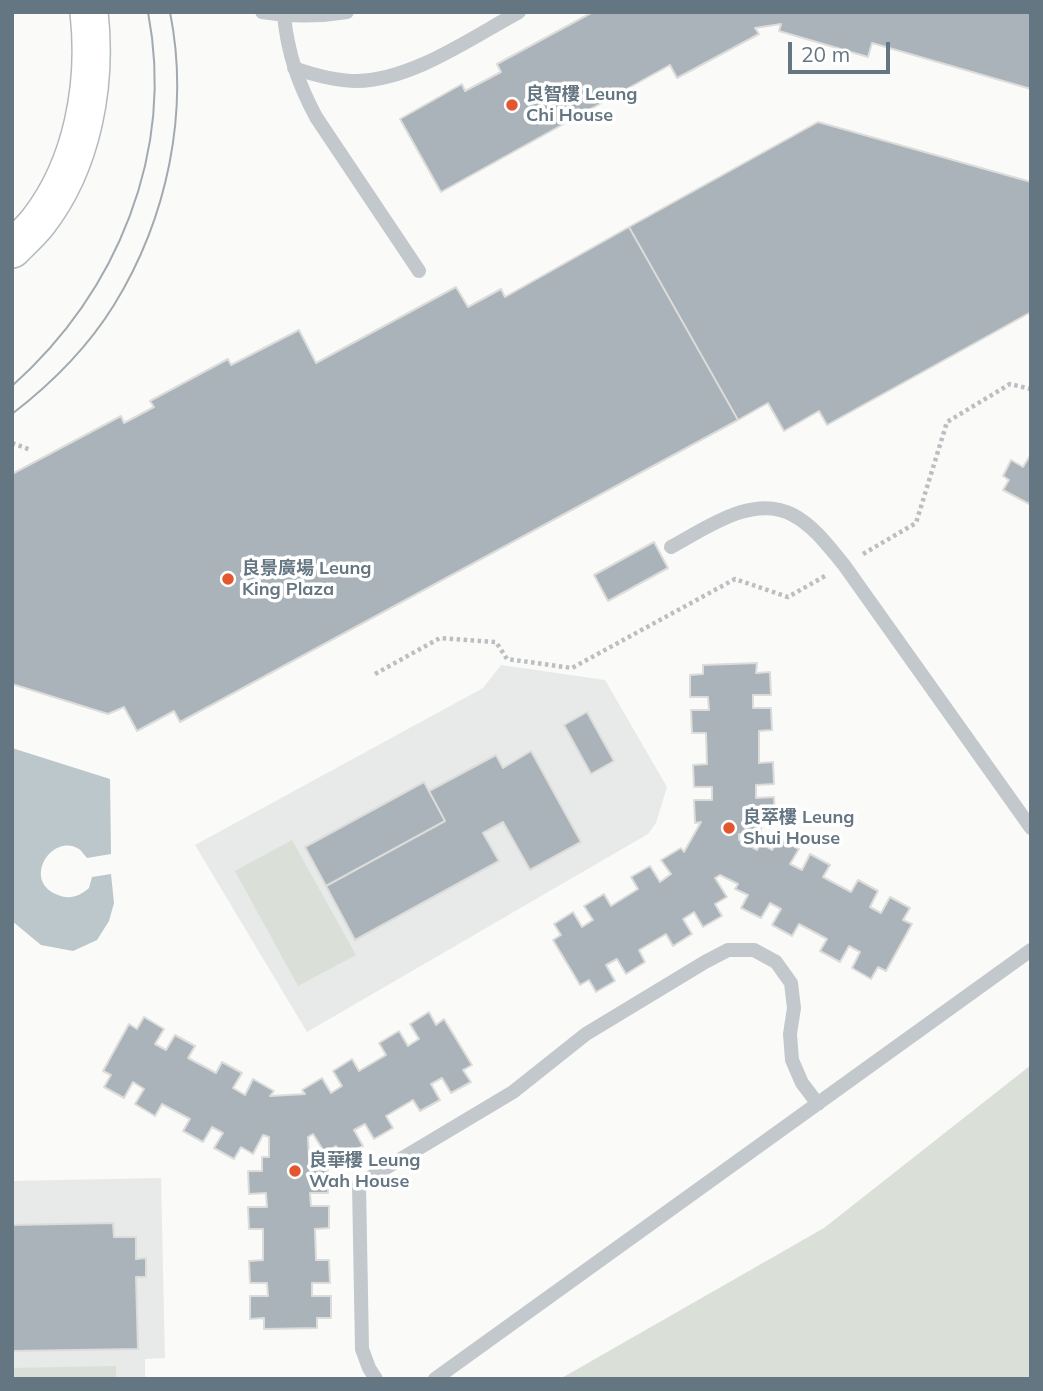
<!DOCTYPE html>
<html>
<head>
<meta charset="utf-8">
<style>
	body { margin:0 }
	#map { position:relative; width:1043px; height:1391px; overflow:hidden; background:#fafaf8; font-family:Mulish,sans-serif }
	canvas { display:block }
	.frame { position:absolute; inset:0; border:14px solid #657683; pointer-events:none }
	.scale { position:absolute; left:788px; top:42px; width:102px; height:32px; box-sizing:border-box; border:4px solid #657683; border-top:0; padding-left:9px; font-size:21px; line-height:24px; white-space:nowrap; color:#657683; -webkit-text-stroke:5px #fff; paint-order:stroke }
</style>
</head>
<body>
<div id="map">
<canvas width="1043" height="1391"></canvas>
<div class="frame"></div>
<div class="scale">20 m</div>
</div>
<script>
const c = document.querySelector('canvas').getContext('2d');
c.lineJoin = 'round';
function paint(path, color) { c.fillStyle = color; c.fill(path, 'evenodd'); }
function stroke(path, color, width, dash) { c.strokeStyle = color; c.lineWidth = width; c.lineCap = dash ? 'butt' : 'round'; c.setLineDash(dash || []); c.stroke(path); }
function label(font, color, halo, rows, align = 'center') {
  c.font = font + ' Mulish,"Noto Sans TC",sans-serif'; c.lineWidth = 7; c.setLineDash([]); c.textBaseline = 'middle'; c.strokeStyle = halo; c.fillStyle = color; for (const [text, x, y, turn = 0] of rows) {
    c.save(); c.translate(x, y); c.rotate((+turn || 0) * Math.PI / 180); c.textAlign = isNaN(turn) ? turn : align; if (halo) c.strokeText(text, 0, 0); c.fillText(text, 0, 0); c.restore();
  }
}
const built = new Path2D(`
	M 501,665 L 605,680 L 667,787 L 656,823 L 648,834 L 307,1032 L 195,845 L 483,688 Z
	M 161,1178 L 165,1358 L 145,1359 L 145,1379 L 12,1379 L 12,1181 Z`);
const green = new Path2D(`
	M 292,840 L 356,955 L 298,986 L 235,871 Z
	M 1031,1065 L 1031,1379 L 560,1379 L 824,1228 Z
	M 116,1366 L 116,1379 L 12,1379 L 12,1368 Z`);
const water = new Path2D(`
	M 12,748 L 110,779 L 111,854 L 87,858 C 84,855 82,851 79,849 C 52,832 21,881 58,895 C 70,900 80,896 89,888 L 92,877 L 111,874 L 114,903 L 109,921 L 97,940 L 73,951 L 41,945 L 12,921 Z`);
const building = new Path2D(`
	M 593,12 L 1031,12 L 1031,89 L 872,43 L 868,57 L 779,31 L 781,24 L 755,28 L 759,34 L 677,78 L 670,65 L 441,192 L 400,119 L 462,84 L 465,91 L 501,72 L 497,64 Z
	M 818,122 L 1031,182 L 1031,312 L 827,425 L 819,411 L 784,431 L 768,403 L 738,420 L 629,227 Z
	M 629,227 L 738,420 L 180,722 L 174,711 L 137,731 L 124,707 L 108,714 L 12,684 L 12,474 L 121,416 L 124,423 L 154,407 L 150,401 L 228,359 L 231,365 L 299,330 L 316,363 L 456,287 L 468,307 L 501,289 L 505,297 Z
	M 1031,454 L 1031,505 L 1003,490 L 1009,480 L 1003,476 L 1011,460 L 1023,467 Z
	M 654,542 L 668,568 L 608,601 L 594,575 Z
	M 757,663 L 756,673 L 770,672 L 771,695 L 753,695 L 753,708 L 771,708 L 772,730 L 759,731 L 759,763 L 773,762 L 774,784 L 756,785 L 756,798 L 774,797 L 775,820 L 761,820 L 761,834 L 739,834 L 739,840 L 757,850 L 760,843 L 772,850 L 779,838 L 799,849 L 790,864 L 802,870 L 810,854 L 830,865 L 823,877 L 851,892 L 858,880 L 878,891 L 870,907 L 881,913 L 890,897 L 910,908 L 903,920 L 912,924 L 886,971 L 878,967 L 871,979 L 852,968 L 860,952 L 849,946 L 840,962 L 820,951 L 827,939 L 799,924 L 792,936 L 772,925 L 781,909 L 770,903 L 761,918 L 741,908 L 748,895 L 735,889 L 738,884 L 720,875 L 715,878 L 727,897 L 715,904 L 722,916 L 703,927 L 694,912 L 683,919 L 692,934 L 673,946 L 666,934 L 639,950 L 645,962 L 626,974 L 617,959 L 606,965 L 615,981 L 596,992 L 589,980 L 580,985 L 553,940 L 561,935 L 554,924 L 573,912 L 582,927 L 593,920 L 584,906 L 604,894 L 611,906 L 638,889 L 631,877 L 650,866 L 660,882 L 671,874 L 661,860 L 681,848 L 684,852 L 701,822 L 695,823 L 694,800 L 712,800 L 712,787 L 694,787 L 693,765 L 707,764 L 706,733 L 692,733 L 691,710 L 709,710 L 708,697 L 690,697 L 690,675 L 703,674 L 703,665 Z
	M 587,712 L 614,761 L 591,774 L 564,725 Z
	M 531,751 L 581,842 L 530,870 L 503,822 L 483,833 L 499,861 L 355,940 L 326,886 L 445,821 L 429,791 L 496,755 L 503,768 Z
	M 424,782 L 445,821 L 326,886 L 305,847 Z
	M 429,1012 L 436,1025 L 444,1019 L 472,1065 L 463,1070 L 471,1082 L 451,1093 L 442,1078 L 431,1084 L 440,1100 L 420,1111 L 413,1100 L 386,1116 L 393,1128 L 374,1139 L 365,1124 L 354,1130 L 363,1146 L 343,1157 L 336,1146 L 325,1153 L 313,1134 L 308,1137 L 309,1157 L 314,1157 L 314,1170 L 328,1170 L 328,1193 L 310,1193 L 311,1206 L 329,1206 L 329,1228 L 315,1229 L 316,1260 L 329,1260 L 330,1283 L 312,1283 L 312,1296 L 331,1296 L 331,1318 L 317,1318 L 317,1328 L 264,1329 L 264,1318 L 250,1319 L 250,1296 L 268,1296 L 267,1283 L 250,1283 L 249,1261 L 263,1260 L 263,1229 L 249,1229 L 248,1207 L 267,1207 L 266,1193 L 249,1194 L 248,1171 L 262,1171 L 262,1157 L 269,1157 L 269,1137 L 263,1135 L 253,1154 L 241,1147 L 234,1159 L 214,1148 L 223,1133 L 212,1127 L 203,1142 L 183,1131 L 190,1119 L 162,1104 L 155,1116 L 135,1104 L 144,1089 L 133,1082 L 124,1098 L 104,1087 L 111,1075 L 103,1071 L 129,1024 L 137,1029 L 144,1017 L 164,1029 L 155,1044 L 166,1050 L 175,1035 L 195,1046 L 188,1058 L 216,1073 L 222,1062 L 242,1073 L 233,1088 L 245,1095 L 253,1079 L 274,1091 L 270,1096 L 305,1094 L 302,1090 L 322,1078 L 331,1093 L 342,1086 L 333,1071 L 352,1059 L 359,1071 L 386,1055 L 379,1043 L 399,1031 L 408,1046 L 419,1039 L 410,1024 Z
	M 113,1223 L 114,1237 L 136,1237 L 136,1259 L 146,1258 L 146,1277 L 136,1277 L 138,1349 L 12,1351 L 12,1225 Z`);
const path = new Path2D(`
	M 12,443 L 31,450
	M 863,554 L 916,523 L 947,422 L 1010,384 L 1031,389
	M 375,674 L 440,638 L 496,642 L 507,659 L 572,668 L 735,579 L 788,597 L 825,576`);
const lane = new Path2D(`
	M 262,12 C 292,17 317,17 347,12
	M 284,16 C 288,54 298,83 316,117 L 419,271
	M 294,68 C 314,75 335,81 357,81 C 412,80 471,38 519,12
	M 671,547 C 705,529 753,493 793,515 C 814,526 829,547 844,565 L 1031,828
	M 376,1379 L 369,1368 L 362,1349 L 359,1184 L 513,1092 L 586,1034 L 705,962 L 728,950 L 754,950 L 776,962 L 791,983 L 794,1008 L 790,1034 L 792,1060 L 802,1083 L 818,1104
	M 435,1379 L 1031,950`);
const secondary = new Path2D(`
	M 12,249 C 21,240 31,231 38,222 C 83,164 97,84 89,12`);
const tram = new Path2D(`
	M 12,386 C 117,292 175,153 148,12
	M 12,414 C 51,384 88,347 114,305 C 167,219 190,112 170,12`);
const markers = [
	[512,105,7,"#e4572e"],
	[228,579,7,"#e4572e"],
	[729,828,7,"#e4572e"],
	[295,1171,7,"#e4572e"]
];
const poiNames = [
	["良智樓 Leung",526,95],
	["Chi House",526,116],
	["良景廣場 Leung",242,569],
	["King Plaza",242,590],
	["良萃樓 Leung",743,818],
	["Shui House",743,839],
	["良華樓 Leung",309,1161],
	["Wah House",309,1182]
];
paint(built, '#e8e9e9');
paint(green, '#dadfd7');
paint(water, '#bbc7cb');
paint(building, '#aab3b9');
stroke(building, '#dcdcda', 2);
stroke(secondary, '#b3babf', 40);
stroke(path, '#bbbfc2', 4.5, [3.5, 3.5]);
stroke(lane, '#c3c8cc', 14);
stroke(secondary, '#fff', 37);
stroke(tram, '#a2aab0', 2);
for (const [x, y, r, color] of markers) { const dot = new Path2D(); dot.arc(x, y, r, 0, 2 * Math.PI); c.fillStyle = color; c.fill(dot); stroke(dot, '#fff', 2.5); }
label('bold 18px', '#657683', '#fff', poiNames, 'left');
</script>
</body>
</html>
